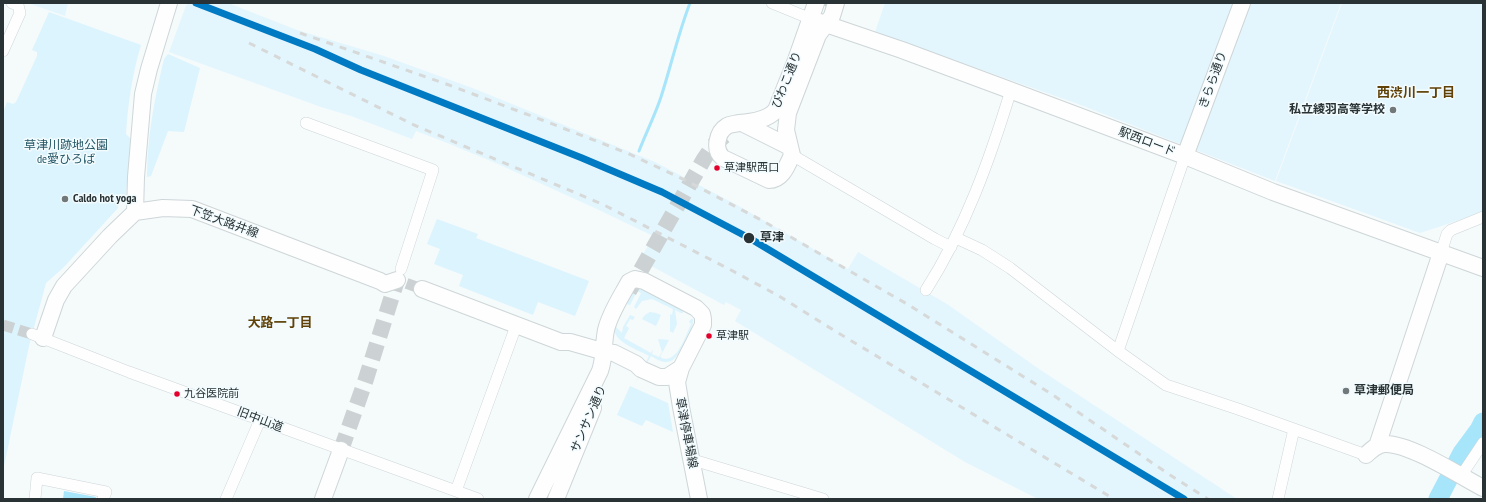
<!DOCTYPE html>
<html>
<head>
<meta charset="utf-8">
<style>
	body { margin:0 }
	#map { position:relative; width:1486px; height:502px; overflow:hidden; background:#f5fafb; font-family:"PT Sans Narrow",sans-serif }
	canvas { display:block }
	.frame { position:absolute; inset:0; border:4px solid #293235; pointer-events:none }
</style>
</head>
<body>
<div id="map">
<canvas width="1486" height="502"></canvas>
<div class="frame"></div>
</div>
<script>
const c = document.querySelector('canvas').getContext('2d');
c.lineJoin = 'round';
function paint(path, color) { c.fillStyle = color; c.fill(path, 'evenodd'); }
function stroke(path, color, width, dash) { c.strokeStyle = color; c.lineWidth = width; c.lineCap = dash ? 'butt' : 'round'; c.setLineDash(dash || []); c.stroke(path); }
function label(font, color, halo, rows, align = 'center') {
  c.font = font + ' "PT Sans Narrow","Noto Sans JP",sans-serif'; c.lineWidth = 3; c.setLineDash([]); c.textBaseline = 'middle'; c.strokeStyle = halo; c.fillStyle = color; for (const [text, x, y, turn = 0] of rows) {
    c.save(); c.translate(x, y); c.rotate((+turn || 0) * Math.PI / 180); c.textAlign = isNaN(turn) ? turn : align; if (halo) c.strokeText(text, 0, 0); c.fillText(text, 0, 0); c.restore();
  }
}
const built = new Path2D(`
	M 28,3 L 68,3 L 65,16 Z
	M 187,3 L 228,3 L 297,30 L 384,56 L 475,89 L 655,162 L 737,205 L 848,269 L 858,252 L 947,304 L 1039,369 L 1237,499 L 1038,499 L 965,462 L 735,321 L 741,310 L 726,302 L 724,305 L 640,260 L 653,236 L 599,210 L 498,164 L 445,142 L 416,131 L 412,139 L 351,116 L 321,107 L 169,52 Z
	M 885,3 L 1341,3 L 1275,181 L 1078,104 L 875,32 Z
	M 1342,3 L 1483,3 L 1483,211 L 1460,220 L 1420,233 L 1276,181 Z`);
const green = new Path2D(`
	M 49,12 L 141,45 C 132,75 128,104 126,134 L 131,139 L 126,195 L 120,194 L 118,208 L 63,268 L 46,283 L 29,346 L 3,471 L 3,113 L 7,102 L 13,104 L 16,102 L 37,56 L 37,52 L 32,50 Z
	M 168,54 L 200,68 L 184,132 L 168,131 L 151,176 L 147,177 C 147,136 155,97 164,59 Z
	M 437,219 L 478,234 L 476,238 L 589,281 L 575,316 L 538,302 L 533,315 L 459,286 L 463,275 L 434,264 L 440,249 L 427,244 Z
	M 637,288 L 644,289 L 683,310 L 683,313 L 681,313 L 675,310 L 677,324 L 673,333 L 670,331 L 670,314 L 672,315 L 673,309 L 652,299 L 642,301 L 636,309 L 634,307 L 641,293 L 637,291 L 630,305 L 626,304 L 632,291 Z
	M 650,312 L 656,313 L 661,315 L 656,326 L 642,319 L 645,315 Z
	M 630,315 L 635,317 L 633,320 L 630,319 L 626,326 L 629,328 L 624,338 L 651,353 L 653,349 L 652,354 L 659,357 L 662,352 L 658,339 L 669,340 L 660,357 C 676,367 686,335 691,324 L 689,322 L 691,319 L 693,319 C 695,326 678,359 671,361 C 666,363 663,362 658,360 L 646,384 L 658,360 L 651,356 L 635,384 L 649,356 C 639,350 610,341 615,326 L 622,333 L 623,327 Z
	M 630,386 L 668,403 L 673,432 L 646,420 L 642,426 L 617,415 Z`);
const water = new Path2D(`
	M 64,491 L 96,497 L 95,499 L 63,499 Z`);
const stream = new Path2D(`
	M 639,151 C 646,133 655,115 661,97 C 671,66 678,34 690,3`);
const river = new Path2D(`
	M 1438,499 L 1462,453 L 1479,430 L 1483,422`);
const streetTunnel = new Path2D(`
	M 399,274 L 397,280 L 422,289
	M 3,325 L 32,334`);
const secondaryTunnel = new Path2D(`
	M 815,28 L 825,3
	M 629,291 L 704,159 L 713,146 L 724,136
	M 341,450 L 365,382 L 397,280
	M 546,499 L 560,468`);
const street = new Path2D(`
	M 772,3 L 811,19
	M 3,51 L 20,13 L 18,5 L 12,3
	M 306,123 L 433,170 L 401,269
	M 792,155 L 935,239 L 951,247
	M 956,238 L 982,250 L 1010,268 L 1118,351 L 1166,385 L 1238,409 L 1366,455
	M 1441,253 L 1447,234 L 1451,230 L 1483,217
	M 926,290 C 965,229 990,159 1011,90
	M 32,334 L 129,372 L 478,499
	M 1118,351 L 1185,156
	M 690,459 L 823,499
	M 1461,476 L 1483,443
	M 456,491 L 516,326
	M 35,499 L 37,478 L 106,492 L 103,499
	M 226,499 L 260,420
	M 1278,499 L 1294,429`);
const secondary = new Path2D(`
	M 816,3 L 796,60 L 776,110 C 768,120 752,122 739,123 C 735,124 730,124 727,126 C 717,132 713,150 723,158 L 769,180 C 782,180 787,166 792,155 L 786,130 L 788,113 L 818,35 L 832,16 L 836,3
	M 811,19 L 902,50 L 1007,89 L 1185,156 L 1273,192 L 1483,268
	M 742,123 L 790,147
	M 1185,156 L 1242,3
	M 135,212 L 163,208 L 192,209 L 380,281 L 385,284 L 397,280
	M 135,212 L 136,177 L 143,94 L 149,69 L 169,3
	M 422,289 L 561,342 L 570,342 L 605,352 L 614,353 L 636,364 L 641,369 L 659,377 L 667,377 L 681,368
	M 43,338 L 56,300 L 64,286 L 110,236 L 135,212
	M 1377,446 L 1441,253
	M 1366,455 C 1371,450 1376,445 1384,444 C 1408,442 1460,476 1483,488
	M 323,499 L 341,450
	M 537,499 L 600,371 C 605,356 603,345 606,330 C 610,313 621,297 629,282 L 635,279 L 644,281 L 696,308 L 702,314 L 703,319 L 703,325 L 681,368 L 677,382 L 681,407 L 699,499
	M 556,499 L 593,408`);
const rail = new Path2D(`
	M 300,33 L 449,85 L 542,120 L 627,153 L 685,180 L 763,221 L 907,304 L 1053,395 L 1170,475 L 1208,499
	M 249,43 L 414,125 L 602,204 L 731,270 L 779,296 L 835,331 L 1114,499`);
const rail1 = new Path2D(`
	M 196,3 L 315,49 L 361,70 L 582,158 L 662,192 L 751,239 L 1184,499`);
const markers = [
	[1393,110,4,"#70787a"],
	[717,168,3.5,"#e4002b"],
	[65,199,4,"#70787a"],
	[749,238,6,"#293235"],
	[709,336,3.5,"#e4002b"],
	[1346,391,4,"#70787a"],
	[177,394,3.5,"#e4002b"]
];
const busNames = [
	["草津駅西口",724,168],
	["草津駅",716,336],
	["九谷医院前",184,394]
];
const streetNames = [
	["びわこ通り",787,80,-68],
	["きらら通り",1213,80,-70],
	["駅西ロード",1147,142,21],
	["下笠大路井線",224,222,20],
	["サンサン通り",589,419,-67],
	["旧中山道",260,420,21],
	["草津停車場線",686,433,79]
];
const poiNames = [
	["私立綾羽高等学校",1385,110,"right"],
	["Caldo hot yoga",73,199],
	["草津郵便局",1354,391]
];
const parkNames = [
	["草津川跡地公園",66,146],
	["de愛ひろば",66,160]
];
const stopNames = [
	["草津",760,238]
];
const neighbourhoodNames = [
	["西渋川一丁目",1416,93],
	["大路一丁目",280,323]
];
paint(built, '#e3f6fd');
paint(green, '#dcf4fd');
paint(water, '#a6e5fa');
stroke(stream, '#a6e5fa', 3);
stroke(river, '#a6e5fa', 19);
stroke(streetTunnel, '#ccd2d3', 11, [11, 5.5]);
stroke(secondaryTunnel, '#ccd2d3', 16, [16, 8]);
stroke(street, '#ced6d8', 12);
stroke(secondary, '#ced6d8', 18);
stroke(street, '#fefefe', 11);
stroke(secondary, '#fefefe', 16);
stroke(rail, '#d7d9d9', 3, [7, 7]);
stroke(rail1, '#007ac2', 7);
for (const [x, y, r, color] of markers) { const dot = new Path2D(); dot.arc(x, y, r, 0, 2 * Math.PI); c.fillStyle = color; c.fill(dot); stroke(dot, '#f2fbfe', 1.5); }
label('11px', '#293235', '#f2fbfe', busNames, 'left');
label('12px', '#293235', '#f2fbfe', streetNames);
label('bold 12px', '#293235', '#f2fbfe', poiNames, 'left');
label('12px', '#245666', '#f2fbfe', parkNames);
label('bold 12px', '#293235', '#f2fbfe', stopNames, 'left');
label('bold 13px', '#604208', '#f2fbfe', neighbourhoodNames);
</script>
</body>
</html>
